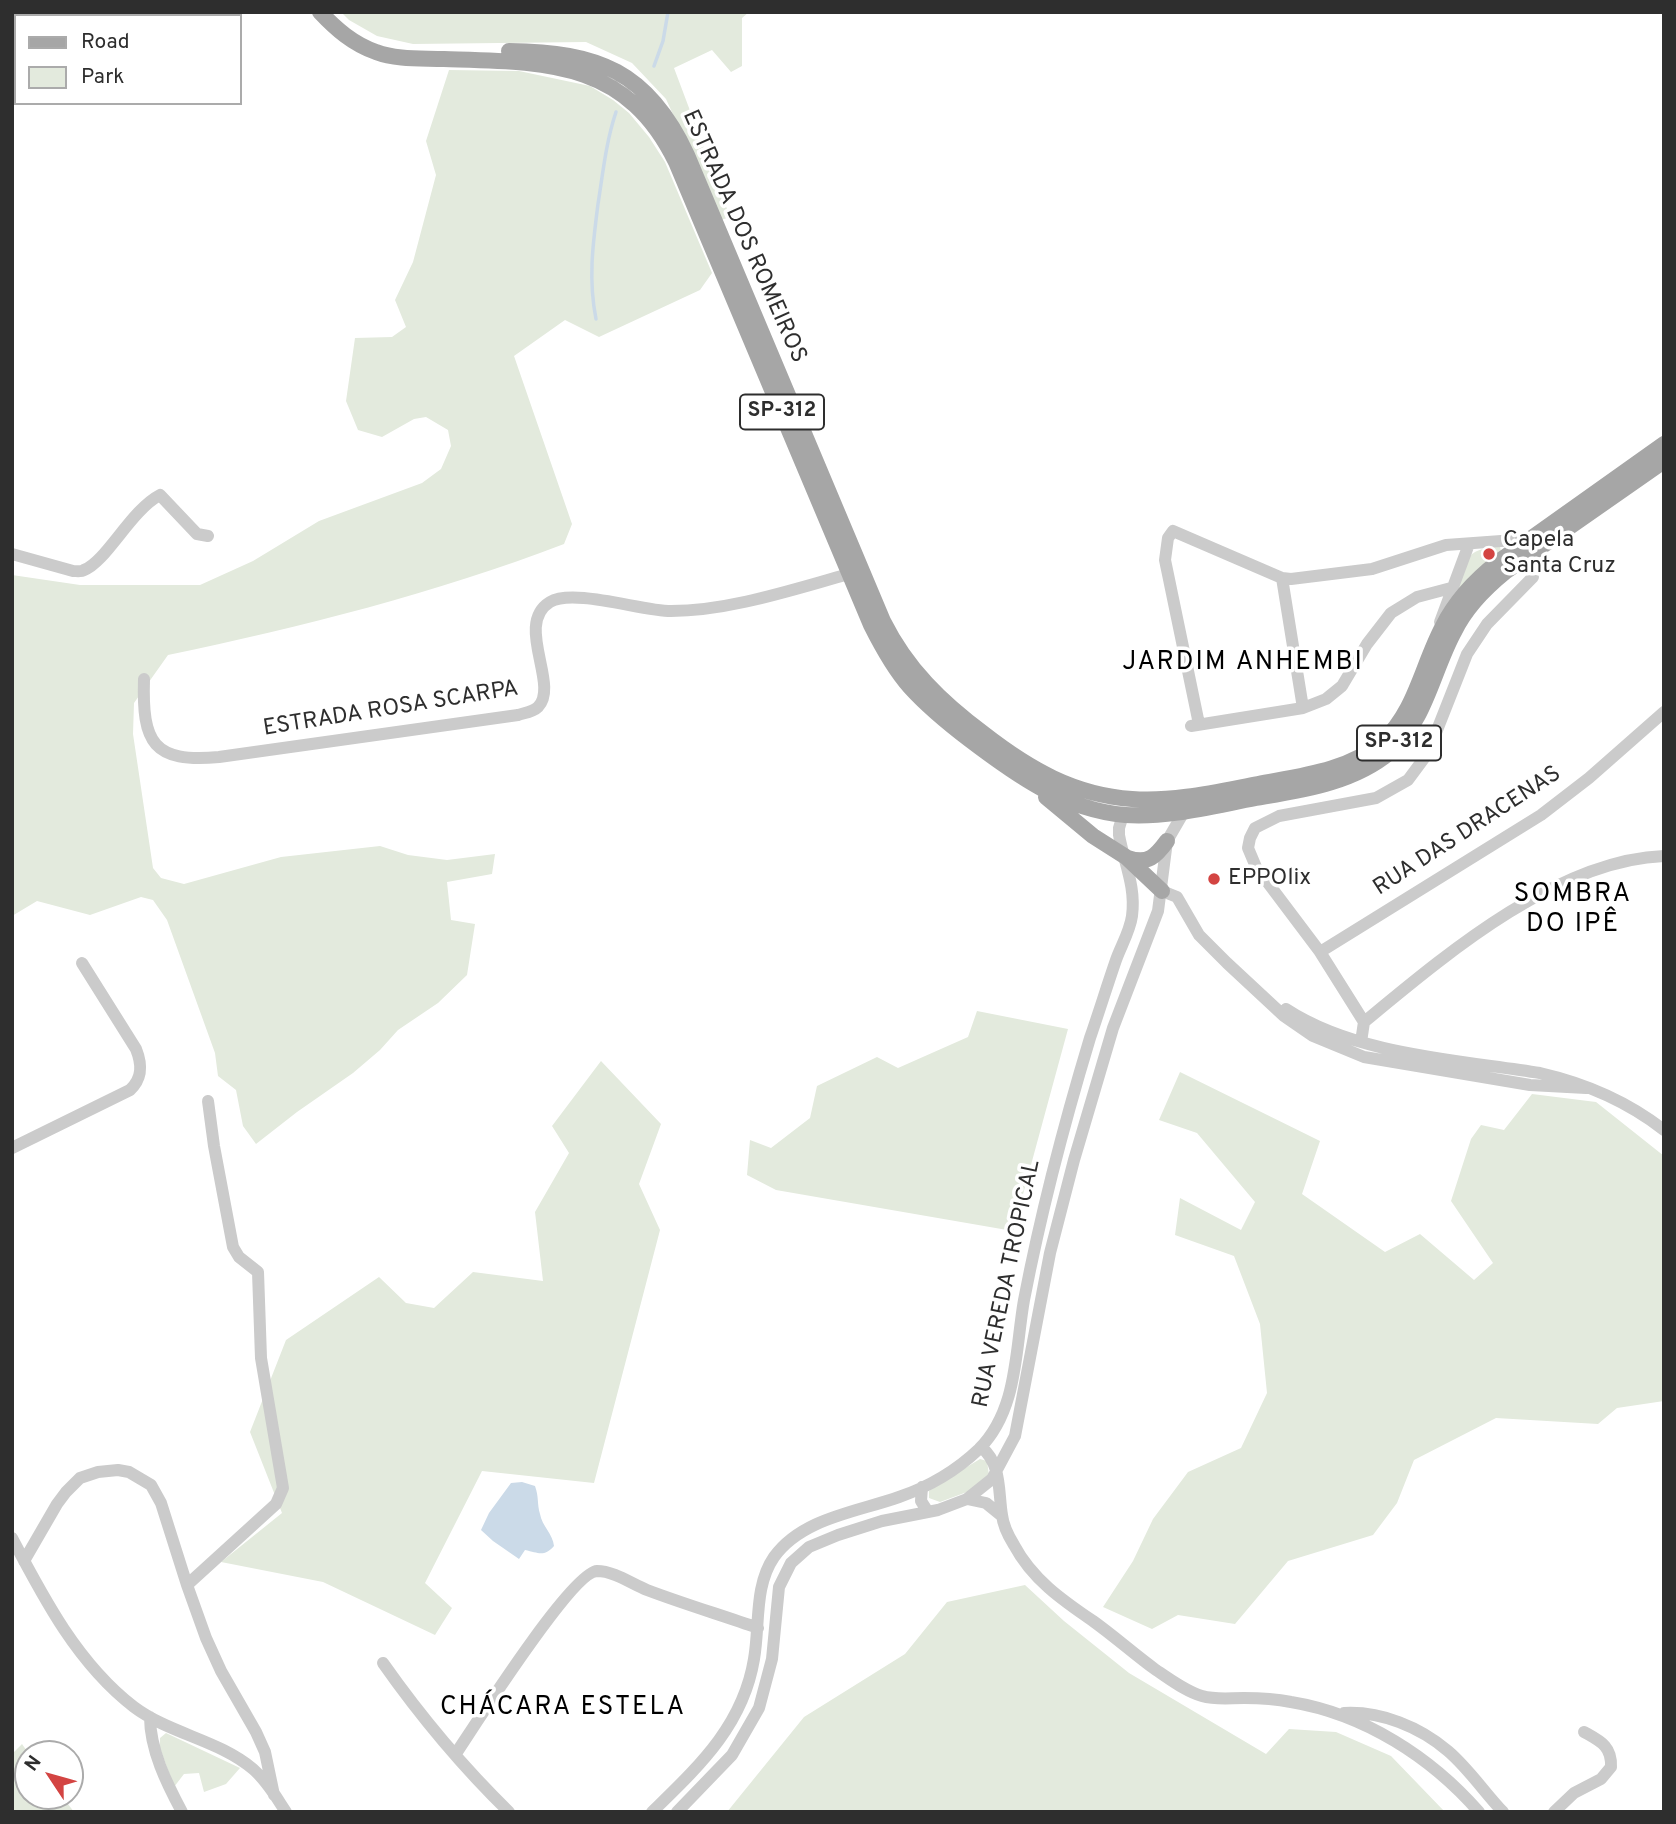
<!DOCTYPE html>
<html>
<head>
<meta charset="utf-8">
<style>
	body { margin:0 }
	#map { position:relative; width:1676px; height:1824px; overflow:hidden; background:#fff; font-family:Overpass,sans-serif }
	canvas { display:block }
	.frame { position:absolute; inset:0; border:14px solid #2e2e2e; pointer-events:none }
	.legend { position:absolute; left:14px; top:14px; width:228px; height:91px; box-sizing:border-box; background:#fff; border:2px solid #ababab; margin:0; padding:9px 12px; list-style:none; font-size:21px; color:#2e2e2e }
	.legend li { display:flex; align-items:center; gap:14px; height:35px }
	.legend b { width:35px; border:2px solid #ababab }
	.north { position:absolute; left:14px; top:1740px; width:70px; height:70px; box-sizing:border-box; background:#fff; border:2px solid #ababab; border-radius:50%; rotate:306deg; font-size:19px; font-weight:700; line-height:28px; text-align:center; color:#2e2e2e }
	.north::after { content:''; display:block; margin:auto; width:24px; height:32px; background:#d34442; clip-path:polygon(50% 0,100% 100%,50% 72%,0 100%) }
</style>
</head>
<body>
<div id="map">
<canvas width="1676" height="1824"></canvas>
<div class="frame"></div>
<ul class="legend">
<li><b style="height:9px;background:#a6a6a6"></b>Road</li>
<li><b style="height:19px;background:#e3eadd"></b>Park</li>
</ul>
<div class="north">N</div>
</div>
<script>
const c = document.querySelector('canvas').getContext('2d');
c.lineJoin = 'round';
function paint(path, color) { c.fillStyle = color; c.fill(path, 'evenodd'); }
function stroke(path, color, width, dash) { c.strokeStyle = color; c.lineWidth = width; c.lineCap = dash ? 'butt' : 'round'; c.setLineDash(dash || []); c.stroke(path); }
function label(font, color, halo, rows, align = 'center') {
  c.font = font + ' Overpass,sans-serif'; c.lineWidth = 7; c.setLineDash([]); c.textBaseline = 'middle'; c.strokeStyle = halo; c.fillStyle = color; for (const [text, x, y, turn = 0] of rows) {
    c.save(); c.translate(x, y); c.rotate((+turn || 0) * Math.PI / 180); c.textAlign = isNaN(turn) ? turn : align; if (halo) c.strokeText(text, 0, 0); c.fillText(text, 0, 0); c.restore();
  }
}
const green = new Path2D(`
	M 12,12 L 194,12 L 193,16 L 16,16 L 16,31 L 12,32 Z
	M 341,12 L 749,12 L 742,18 L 742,66 L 731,72 L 712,50 L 674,68 L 730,217 L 721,220 L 666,99 L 632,63 L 586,42 L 413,44 L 377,36 L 349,20 Z
	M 449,70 L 519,71 L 590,86 L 613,100 L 629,113 L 649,137 L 665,162 L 712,273 L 700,290 L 599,337 L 565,320 L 514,356 L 572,524 L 564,544 C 436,593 302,627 168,655 L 134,703 L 133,734 L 153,868 L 161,878 L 184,884 L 281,857 L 380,846 L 408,855 L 447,860 L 495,854 L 492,874 L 447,882 L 451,920 L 475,924 L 467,975 L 438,1003 L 398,1030 L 380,1050 L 353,1073 L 297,1112 L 256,1144 L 243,1126 L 236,1090 L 218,1076 L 215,1053 L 167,920 L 153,900 L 141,897 L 90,915 L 37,901 L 12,916 L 12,575 L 80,585 L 200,585 L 253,561 L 319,521 L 422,483 L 441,469 L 451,446 L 448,430 L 426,417 L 414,419 L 382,437 L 358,430 L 346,401 L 355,338 L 392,337 L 406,327 L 395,300 L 413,262 L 436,175 L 426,141 Z
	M 1500,547 L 1501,551 L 1456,593 C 1466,562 1463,548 1500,547 Z
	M 977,1011 L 1068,1029 L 1013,1231 L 776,1190 L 747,1175 L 750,1140 L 771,1148 L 810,1118 L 817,1086 L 877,1057 L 898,1068 L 968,1037 Z
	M 601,1061 L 661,1124 L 639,1184 L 660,1230 L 594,1483 L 482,1471 L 425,1583 L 452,1608 L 435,1635 L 323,1582 L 221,1562 L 282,1513 L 250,1432 L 286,1340 L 379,1277 L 406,1303 L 434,1308 L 473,1272 L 543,1281 L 535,1212 L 569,1153 L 552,1126 Z
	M 1180,1072 L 1320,1141 L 1302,1194 L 1385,1252 L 1420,1234 L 1474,1280 L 1493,1263 L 1451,1201 L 1471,1139 L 1481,1125 L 1504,1130 L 1532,1094 L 1596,1102 L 1664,1156 L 1664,1401 L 1617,1408 L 1598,1424 L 1496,1418 L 1414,1460 L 1397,1503 L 1373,1535 L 1288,1561 L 1235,1624 L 1178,1615 L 1152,1629 L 1103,1607 L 1133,1561 L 1153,1519 L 1188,1472 L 1241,1448 L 1267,1393 L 1260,1324 L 1234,1256 L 1175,1235 L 1180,1198 L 1241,1230 L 1255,1202 L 1197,1133 L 1159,1120 Z
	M 980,1459 L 987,1461 L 989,1475 L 967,1492 L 940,1502 L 929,1498 L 929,1491 L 932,1488 Z
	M 1025,1585 L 1064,1621 L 1129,1673 L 1266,1754 L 1289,1729 L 1336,1732 L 1391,1756 L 1445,1812 L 727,1812 L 804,1717 L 905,1654 L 947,1602 Z
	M 166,1733 L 240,1768 L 226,1784 L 204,1792 L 199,1773 L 184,1774 L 174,1787 L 160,1748 L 160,1738 Z
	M 22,1744 L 29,1754 L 28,1796 L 62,1796 L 74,1812 L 12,1812 L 12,1754 Z`);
const water = new Path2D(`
	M 522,1482 L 535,1486 C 539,1497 537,1504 540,1514 C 542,1526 553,1534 554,1546 C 544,1557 539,1553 525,1550 L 519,1559 L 493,1541 L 481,1530 L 489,1513 L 511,1483 Z`);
const stream = new Path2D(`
	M 654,66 L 663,41 L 668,12
	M 596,319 C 588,279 593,243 598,204 C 603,172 606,142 616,112`);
const minor = new Path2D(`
	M 12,554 L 73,571 C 77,571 81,572 84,570 C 106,562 131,510 160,495 L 197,534 L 208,536
	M 1282,578 L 1303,708
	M 1440,622 L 1469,544
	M 144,679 C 142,743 153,763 219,757 L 518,715 C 524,713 533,712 538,707 C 560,685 514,624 550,602 C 573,588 642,611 671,611 C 729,611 794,589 849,574
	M 1199,724 L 1165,560 L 1168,538 L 1173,531 L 1282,578 L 1291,579 L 1372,569 L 1446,545 L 1529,539
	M 1191,726 L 1303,708 L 1326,699 L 1342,686 L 1367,644 L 1391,613 L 1417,597 L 1451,588
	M 1162,891 L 1177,897 L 1199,935 L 1227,963 L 1284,1016 L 1313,1036 L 1364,1057 L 1530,1085 L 1586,1088
	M 1320,952 L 1541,815 L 1589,778 L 1664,712
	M 1286,1009 C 1356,1055 1459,1060 1540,1073 C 1584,1083 1628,1102 1664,1130
	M 1364,1022 C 1444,956 1556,860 1664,856
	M 1361,1042 L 1364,1022 L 1320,952 L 1256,867 L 1248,848 L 1250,838 L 1255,828 L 1279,816 L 1376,798 L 1408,780 L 1428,753 L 1467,654 L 1487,624 L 1533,577
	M 12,1148 L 130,1090 C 143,1078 142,1064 136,1049 L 82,963
	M 981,1447 C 1002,1464 998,1491 1002,1515 C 1003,1524 1009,1537 1014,1545 C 1032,1579 1062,1600 1093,1621 C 1114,1636 1134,1654 1156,1670 C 1170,1679 1185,1691 1202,1696 C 1216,1700 1229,1698 1244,1698 C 1259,1698 1276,1699 1291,1702 C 1364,1714 1431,1757 1479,1812
	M 922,1487 L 921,1501 L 928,1512
	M 967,1499 L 986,1503 L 1002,1516
	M 12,1538 C 44,1599 78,1664 134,1707 C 170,1734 219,1740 253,1769 C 267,1781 276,1797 286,1812
	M 24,1561 L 57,1504 L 66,1492 L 80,1478 L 98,1472 L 118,1470 L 129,1472 L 151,1485 L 161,1503 L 187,1585 L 206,1638 L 221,1671 L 256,1732 L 265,1752 L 274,1795
	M 187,1585 L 276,1504 L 283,1488 L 261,1358 L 258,1272 L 239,1257 L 233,1247 L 214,1146 L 208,1101
	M 383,1663 C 421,1717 462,1766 509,1812
	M 1344,1713 C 1381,1711 1420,1727 1448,1751 C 1469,1769 1484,1792 1503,1812
	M 150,1717 C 150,1750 167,1784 182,1812
	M 455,1755 C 473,1728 572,1572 597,1571 C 614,1571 632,1584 647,1590 C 684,1604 721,1615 758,1628
	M 652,1812 C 698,1767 743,1726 754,1659 C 760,1625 754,1586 774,1557 C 802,1518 857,1512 899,1497 C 928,1487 957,1470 979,1449 C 1018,1410 1015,1351 1024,1300 C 1041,1212 1064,1124 1090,1038 C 1099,1012 1107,986 1116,960 C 1121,946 1130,931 1132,916 C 1136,886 1124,863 1119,835 L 1119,828 L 1123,815
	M 677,1812 L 732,1755 L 759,1708 L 772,1659 L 779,1587 L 791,1563 L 809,1547 L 838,1535 L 882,1521 L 938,1510 L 967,1499 L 992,1479 L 1015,1436 L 1050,1253 L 1074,1160 L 1113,1028 L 1158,911 L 1167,841 L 1185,810
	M 1554,1812 L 1574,1793 L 1601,1779 L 1611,1767 C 1612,1746 1600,1741 1584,1732`);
const major = new Path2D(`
	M 320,12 C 336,29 353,44 376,52 C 397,60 422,58 444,59 C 544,62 626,59 676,162 L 871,625 C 882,647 894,669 910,687 C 928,707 949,724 970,740 C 1016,775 1065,810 1125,815 C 1168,818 1213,806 1256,798 C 1302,790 1353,783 1390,752 C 1426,720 1432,673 1454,632 C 1466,607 1484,589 1505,572 L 1664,461
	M 509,51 C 598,52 648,71 687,155 L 883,621 C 907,669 941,702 984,734 C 1029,769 1074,795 1132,799 C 1174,802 1216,792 1258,784 C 1300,776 1348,771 1382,742 C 1416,711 1422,665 1443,626 C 1456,600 1475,580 1498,562 L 1664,444
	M 1046,797 L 1093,836 L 1126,857 L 1162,891
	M 1128,858 C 1148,865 1156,856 1167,841`);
const markers = [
	[1489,554,7,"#d34442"],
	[1214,879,7,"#d34442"]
];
const shields = [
	[782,412,84],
	[1399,743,84]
];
const shieldNames = [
	["SP-312",782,412],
	["SP-312",1399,743]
];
const streetNames = [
	["ESTRADA DOS ROMEIROS",743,237,66],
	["ESTRADA ROSA SCARPA",391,710,-9],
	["RUA DAS DRACENAS",1468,832,-33],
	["RUA VEREDA TROPICAL",1008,1284,-78]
];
const poiNames = [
	["Capela",1503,541],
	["Santa Cruz",1503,567],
	["EPPOlix",1228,879]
];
const quarterNames = [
	["JARDIM ANHEMBI",1243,664],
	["SOMBRA",1573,896],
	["DO IPÊ",1573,926],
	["CHÁCARA ESTELA",563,1709]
];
paint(green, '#e3eadd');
paint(water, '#cbdae8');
stroke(stream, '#cbdae8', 3.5);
stroke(minor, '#cbcbcb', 12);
stroke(major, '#a6a6a6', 16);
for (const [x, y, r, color] of markers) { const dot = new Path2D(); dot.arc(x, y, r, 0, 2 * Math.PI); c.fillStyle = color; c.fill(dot); stroke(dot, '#fff', 2.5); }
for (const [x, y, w] of shields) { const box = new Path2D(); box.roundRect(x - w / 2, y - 17.5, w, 35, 5); c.fillStyle = '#fff'; c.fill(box); stroke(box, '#2e2e2e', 2); }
label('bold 21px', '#2e2e2e', null, shieldNames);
label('23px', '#2e2e2e', '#fff', streetNames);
label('23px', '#2e2e2e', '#fff', poiNames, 'left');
c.letterSpacing = '2px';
label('26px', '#000', '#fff', quarterNames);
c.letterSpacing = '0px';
</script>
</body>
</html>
